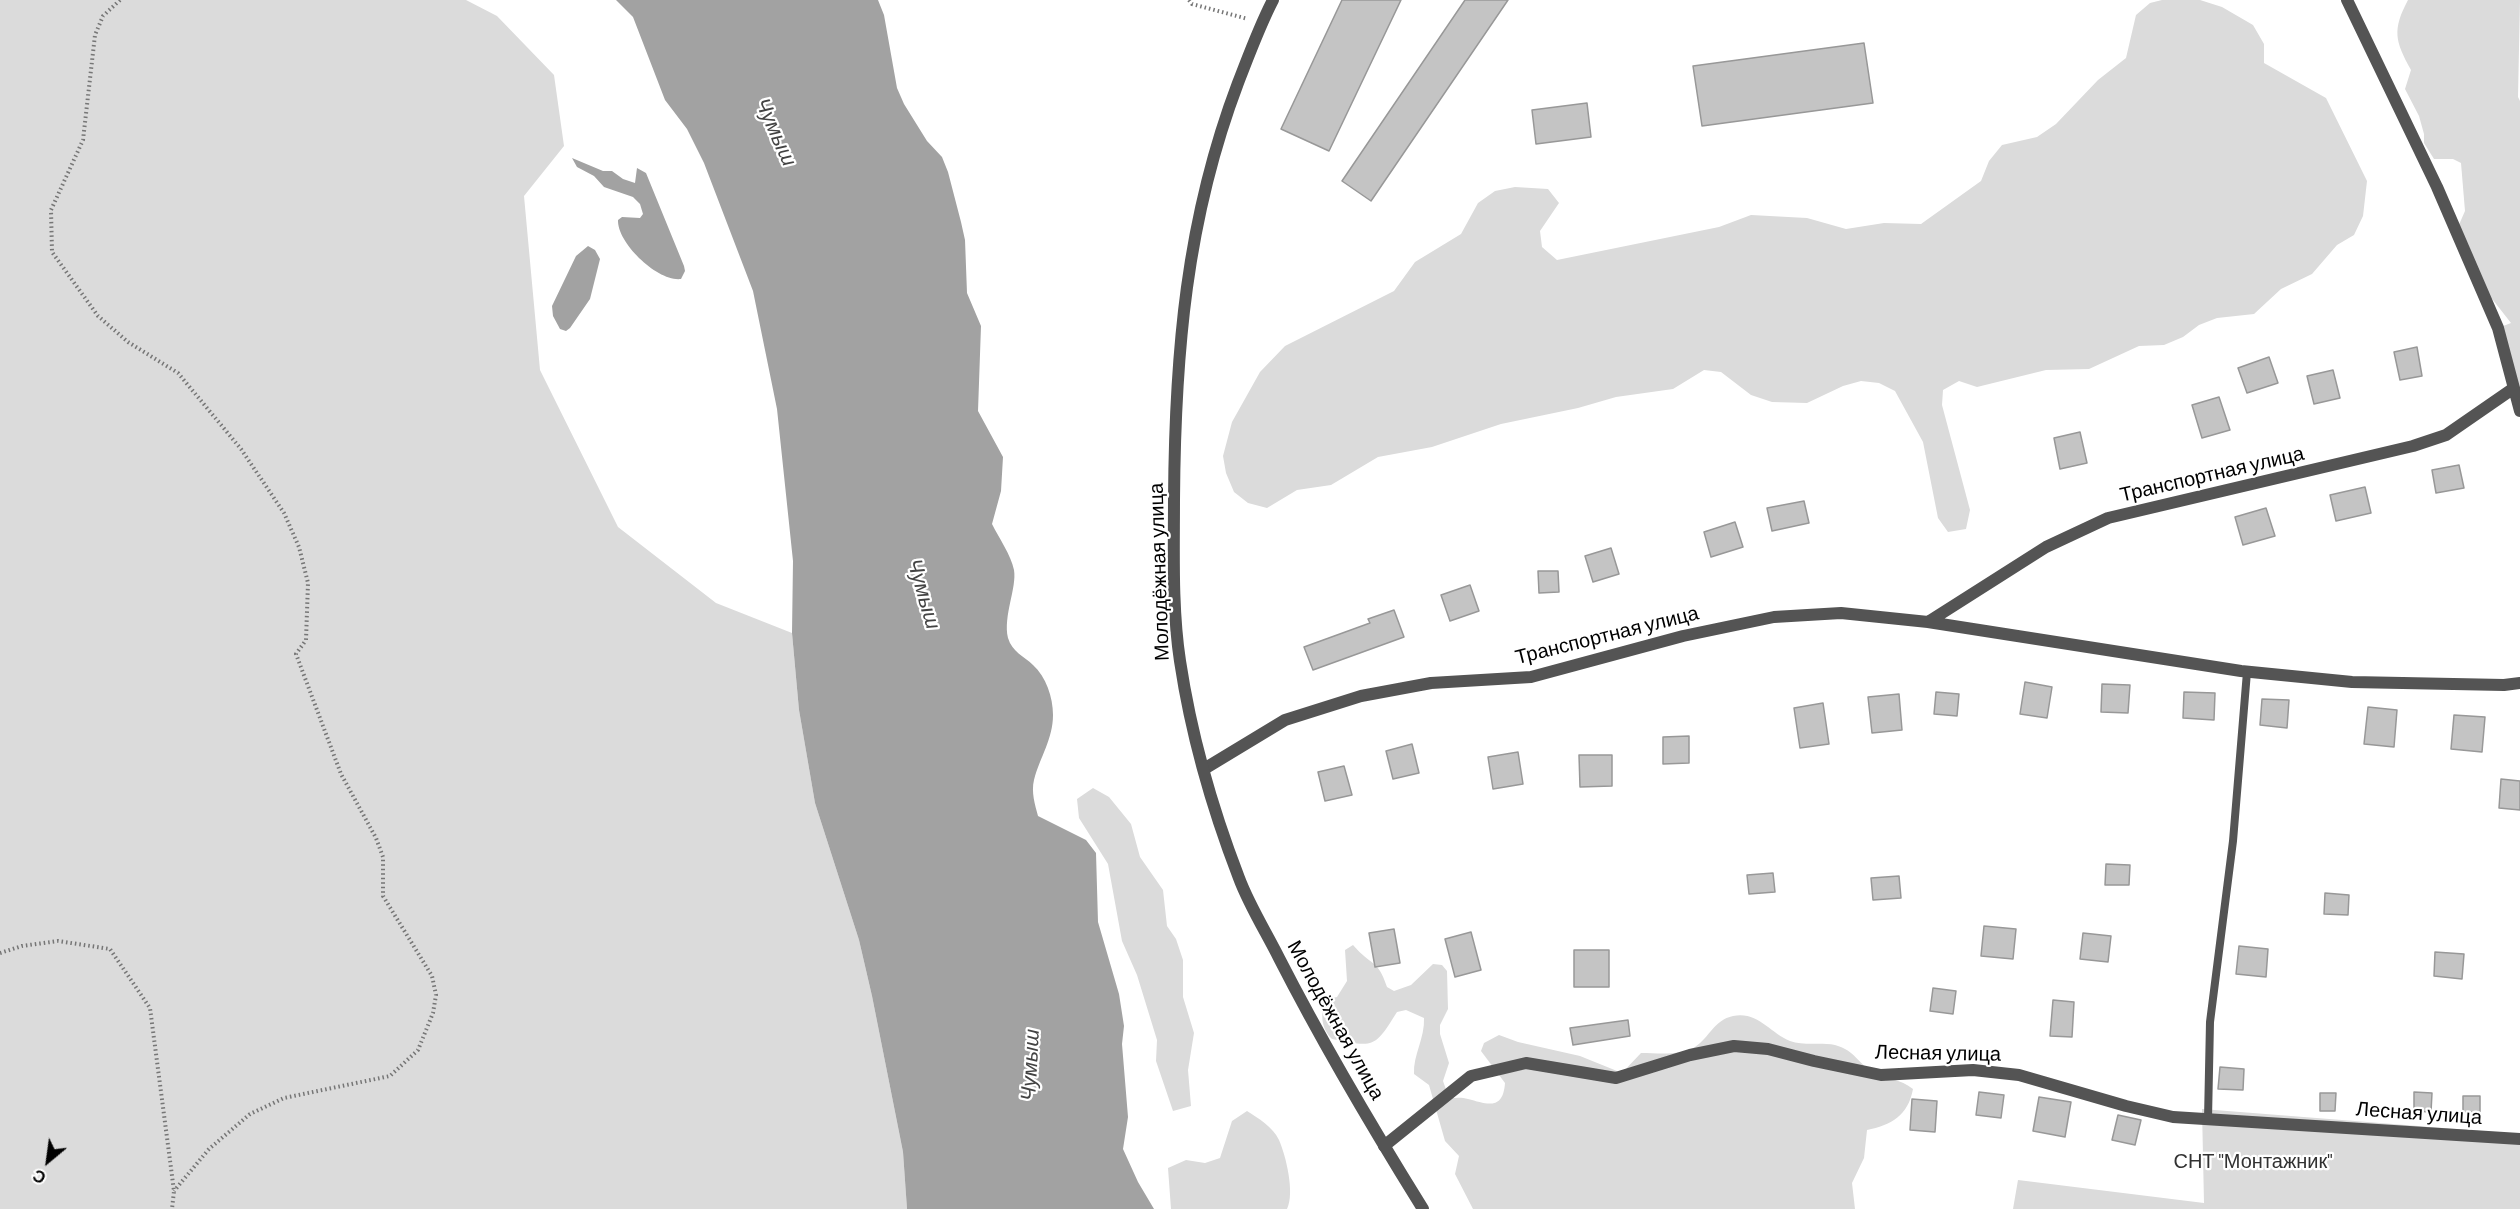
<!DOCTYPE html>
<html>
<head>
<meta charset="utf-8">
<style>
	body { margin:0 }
	#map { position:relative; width:2520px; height:1209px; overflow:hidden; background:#fff; font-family:Barlow,sans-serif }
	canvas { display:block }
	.north { position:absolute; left:18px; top:1131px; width:60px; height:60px; -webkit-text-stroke:4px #fff; paint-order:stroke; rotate:209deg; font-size:16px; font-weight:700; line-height:24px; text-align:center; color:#000 }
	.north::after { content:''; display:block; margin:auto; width:21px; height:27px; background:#000; clip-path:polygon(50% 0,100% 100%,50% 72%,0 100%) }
</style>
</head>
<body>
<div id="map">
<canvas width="2520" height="1209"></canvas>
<div class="north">С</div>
</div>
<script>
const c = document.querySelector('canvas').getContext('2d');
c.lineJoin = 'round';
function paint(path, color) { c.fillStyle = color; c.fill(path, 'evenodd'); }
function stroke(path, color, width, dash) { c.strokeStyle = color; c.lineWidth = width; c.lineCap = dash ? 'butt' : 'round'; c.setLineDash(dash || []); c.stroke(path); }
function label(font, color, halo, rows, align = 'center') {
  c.font = font + ' Barlow,sans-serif'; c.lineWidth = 4.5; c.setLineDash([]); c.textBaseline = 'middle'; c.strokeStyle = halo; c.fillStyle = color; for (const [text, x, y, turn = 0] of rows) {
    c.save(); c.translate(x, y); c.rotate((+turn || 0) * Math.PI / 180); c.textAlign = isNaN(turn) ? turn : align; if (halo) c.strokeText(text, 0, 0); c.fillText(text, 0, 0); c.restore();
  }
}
const green = new Path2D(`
	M 0,0 L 466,0 L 497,16 L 554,75 L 564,146 L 524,196 L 540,370 L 618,527 L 716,603 L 792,633 L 799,710 L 815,803 L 859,940 L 872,996 L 903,1152 L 907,1209 L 0,1209 Z
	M 2162,0 L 2200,0 L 2222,7 L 2253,25 L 2264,44 L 2264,63 L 2326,98 L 2367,181 L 2363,216 L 2354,235 L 2337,245 L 2312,274 L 2281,289 L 2254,314 L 2217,318 L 2199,325 L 2183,337 L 2164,345 L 2139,346 L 2089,369 L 2046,370 L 1977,387 L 1959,381 L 1943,390 L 1942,405 L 1970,510 L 1966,529 L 1948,532 L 1938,518 L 1923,442 L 1895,391 L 1879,383 L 1861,381 L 1843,386 L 1807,403 L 1772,402 L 1751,395 L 1721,372 L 1704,370 L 1673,389 L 1616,397 L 1578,408 L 1501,424 L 1432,447 L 1378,457 L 1331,485 L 1297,490 L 1267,508 L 1248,503 L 1234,492 L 1226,473 L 1223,456 L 1232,422 L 1260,372 L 1285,346 L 1394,291 L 1415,262 L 1461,234 L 1478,203 L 1495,191 L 1515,187 L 1548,189 L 1559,203 L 1540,231 L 1542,247 L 1557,260 L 1719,227 L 1751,215 L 1807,218 L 1846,229 L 1884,223 L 1921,224 L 1981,181 L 1989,161 L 2002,145 L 2037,137 L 2056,124 L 2098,80 L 2126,58 L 2136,15 L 2150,3 Z
	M 2408,0 L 2520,0 L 2518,97 L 2520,101 L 2520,411 L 2498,328 L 2511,323 L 2482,286 L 2479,272 L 2468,244 L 2458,227 L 2465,211 L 2461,163 L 2453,159 L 2434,159 L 2424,143 L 2424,134 L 2419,116 L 2405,89 L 2411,70 C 2395,41 2392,30 2408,0 Z
	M 1093,788 L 1109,797 L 1131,824 L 1140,857 L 1163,890 L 1167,926 L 1176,939 L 1183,960 L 1183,997 L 1194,1033 L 1188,1070 L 1191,1106 L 1173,1111 L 1156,1061 L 1157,1040 L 1137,975 L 1122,941 L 1108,864 L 1079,818 L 1077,799 Z
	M 1353,945 C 1371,966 1378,959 1387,987 L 1394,991 L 1411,985 L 1433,964 L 1442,965 L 1447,971 L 1448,1009 L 1440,1025 L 1440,1034 L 1449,1063 L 1443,1081 L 1449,1098 C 1455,1098 1462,1097 1468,1099 C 1487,1104 1503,1111 1505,1083 L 1481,1051 L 1484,1043 L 1499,1035 L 1518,1042 L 1580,1056 L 1622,1073 L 1641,1053 C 1658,1053 1681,1056 1695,1047 C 1710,1037 1714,1020 1733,1016 C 1758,1011 1770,1033 1790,1041 C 1803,1046 1821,1042 1835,1045 C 1856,1051 1858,1064 1872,1071 C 1885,1079 1901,1079 1913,1089 C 1908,1116 1891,1125 1867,1130 L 1864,1158 L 1852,1183 L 1855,1209 L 1473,1209 L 1455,1174 L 1459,1156 L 1445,1141 L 1429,1085 L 1414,1074 C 1413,1055 1425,1038 1424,1018 L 1406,1010 L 1397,1012 C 1374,1049 1374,1047 1332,1039 C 1321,1028 1319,1012 1328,999 L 1337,997 L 1347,981 L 1345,950 Z
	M 2202,1109 L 2520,1134 L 2520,1209 L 2013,1209 L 2018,1180 L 2204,1203 Z
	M 1247,1111 C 1258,1118 1273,1127 1279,1140 C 1286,1156 1295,1193 1287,1209 L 1171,1209 L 1168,1168 L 1186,1160 L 1205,1163 L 1220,1158 L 1232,1121 Z`);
const water = new Path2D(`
	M 616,0 L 878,0 L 884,15 L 897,88 L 904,104 L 927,141 L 942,157 L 948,172 L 961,222 L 965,240 L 967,293 L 981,326 L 978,411 L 1003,457 L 1001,491 L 992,524 C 999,538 1011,555 1014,570 C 1017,588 1003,616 1008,638 C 1012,652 1024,656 1033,665 C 1046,677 1053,697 1053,715 C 1053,739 1040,757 1034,780 C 1031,792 1035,805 1038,816 L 1086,840 L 1096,853 L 1098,922 L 1119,994 L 1124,1026 L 1122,1044 L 1128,1117 L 1123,1149 L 1138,1182 L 1154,1209 L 907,1209 L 903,1152 L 872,996 L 859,940 L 815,803 L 799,710 L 792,633 L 793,561 L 777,409 L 753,291 L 704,163 L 687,129 L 665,100 L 633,17 Z
	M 572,158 L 603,171 L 612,171 L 623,179 L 635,183 L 637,168 L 646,173 L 684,266 L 685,271 L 681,279 C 658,282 617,243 618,220 L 622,217 L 640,218 L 643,214 L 640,204 L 633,197 L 604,187 L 594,176 L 577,167 Z
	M 588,246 L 595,250 L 600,259 L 590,299 L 570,328 L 566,331 L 560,329 L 553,316 L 552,306 L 576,256 Z`);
const building = new Path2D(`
	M 1342,0 L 1401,0 L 1329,151 L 1281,129 Z
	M 1465,0 L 1508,0 L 1371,201 L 1342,181 Z
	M 1864,43 L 1873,103 L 1702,126 L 1693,66 Z
	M 1587,103 L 1591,137 L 1536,144 L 1532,110 Z
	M 2417,347 L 2422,376 L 2400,380 L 2394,352 Z
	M 2269,357 L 2278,383 L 2247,393 L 2238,368 Z
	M 2333,370 L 2340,398 L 2314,404 L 2307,376 Z
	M 2219,397 L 2230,430 L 2202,438 L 2192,405 Z
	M 2080,432 L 2087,463 L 2060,469 L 2054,438 Z
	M 2459,465 L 2464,488 L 2436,493 L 2432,470 Z
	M 2365,487 L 2371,513 L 2336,521 L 2330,495 Z
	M 1804,501 L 1809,523 L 1772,531 L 1767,508 Z
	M 2266,508 L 2275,536 L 2243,545 L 2235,517 Z
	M 1735,522 L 1743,547 L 1711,557 L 1704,532 Z
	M 1611,548 L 1619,574 L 1593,582 L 1585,556 Z
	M 1538,571 L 1558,571 L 1559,592 L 1539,593 Z
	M 1470,585 L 1479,611 L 1450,621 L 1441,595 Z
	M 1394,610 L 1404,637 L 1313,670 L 1304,647 L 1370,623 L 1368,619 Z
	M 2025,682 L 2052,687 L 2047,718 L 2020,714 Z
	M 2102,684 L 2130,685 L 2128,713 L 2101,712 Z
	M 1936,692 L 1959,694 L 1957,716 L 1934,714 Z
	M 2184,692 L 2215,693 L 2214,720 L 2183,718 Z
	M 1899,694 L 1902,730 L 1872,733 L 1868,697 Z
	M 2262,699 L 2289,700 L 2287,728 L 2260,725 Z
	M 1823,703 L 1829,744 L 1800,748 L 1794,708 Z
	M 2368,707 L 2397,710 L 2394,747 L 2364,744 Z
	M 2454,715 L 2485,717 L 2482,752 L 2451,749 Z
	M 1689,736 L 1689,763 L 1663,764 L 1663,737 Z
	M 1412,744 L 1419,773 L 1393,779 L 1386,751 Z
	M 1518,752 L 1523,784 L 1493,789 L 1488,757 Z
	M 1579,755 L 1612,755 L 1612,786 L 1580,787 Z
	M 1344,766 L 1352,795 L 1325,801 L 1318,772 Z
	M 2501,779 L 2520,781 L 2520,810 L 2499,808 Z
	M 2106,864 L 2130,865 L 2129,885 L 2105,885 Z
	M 1773,873 L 1775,892 L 1749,894 L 1747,875 Z
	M 1899,876 L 1901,898 L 1873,900 L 1871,878 Z
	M 2325,893 L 2349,895 L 2348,915 L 2324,914 Z
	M 1984,926 L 2016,929 L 2013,959 L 1981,956 Z
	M 1394,929 L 1400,963 L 1375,967 L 1369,933 Z
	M 1471,932 L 1481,970 L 1455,977 L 1445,939 Z
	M 2083,933 L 2111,936 L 2108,962 L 2080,959 Z
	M 2239,946 L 2268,949 L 2266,977 L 2236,974 Z
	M 1574,950 L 1609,950 L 1609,987 L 1574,987 Z
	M 2435,952 L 2464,954 L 2462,979 L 2434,976 Z
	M 1933,988 L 1956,991 L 1953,1014 L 1930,1011 Z
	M 2053,1000 L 2074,1002 L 2072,1037 L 2050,1036 Z
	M 1628,1020 L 1630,1036 L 1573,1045 L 1570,1028 Z
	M 2220,1067 L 2244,1069 L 2243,1090 L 2218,1089 Z
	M 1979,1092 L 2004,1095 L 2001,1118 L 1976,1115 Z
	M 2414,1092 L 2432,1093 L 2431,1112 L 2414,1111 Z
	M 2320,1093 L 2336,1093 L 2335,1111 L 2320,1111 Z
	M 2463,1096 L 2480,1096 L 2480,1112 L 2463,1112 Z
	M 2039,1097 L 2071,1102 L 2065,1137 L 2033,1131 Z
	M 1912,1099 L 1937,1101 L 1935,1132 L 1910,1130 Z
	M 2118,1115 L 2141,1120 L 2135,1145 L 2112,1140 Z`);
const path = new Path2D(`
	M 120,0 L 103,16 L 95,35 L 83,140 L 51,210 L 52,252 L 98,316 L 128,342 L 178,373 L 241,449 L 284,513 L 299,547 L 308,583 L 306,640 L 296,654 L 341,774 L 376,838 L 383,857 L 383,896 L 432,976 L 436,995 L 433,1013 L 418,1050 L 390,1076 L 284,1098 L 250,1114 L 209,1149 L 174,1191
	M 1189,0 L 1192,4 L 1248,19
	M 0,953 L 22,946 L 58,941 L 110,949 L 150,1008 L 174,1191 L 172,1209`);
const service = new Path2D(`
	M 2208,1119 L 2210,1022 L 2233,841 L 2247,672`);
const minor = new Path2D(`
	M 2347,0 L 2437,187 L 2498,328 L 2520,411
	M 1928,622 L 2046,547 L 2108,518 L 2413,446 L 2446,435 L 2514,388
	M 1204,769 L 1285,720 L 1361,696 L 1431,683 L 1531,677 L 1683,636 L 1774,617 L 1841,613 L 1928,622 L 2241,671 L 2352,682 L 2504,685 L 2520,683
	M 1384,1146 L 1471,1076 L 1526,1063 L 1616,1078 L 1690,1055 L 1734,1046 L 1768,1049 L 1814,1061 L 1881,1075 L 1973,1070 L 2019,1075 L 2126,1106 L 2173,1117 L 2520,1139`);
const tertiary = new Path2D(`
	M 1273,0 C 1259,27 1249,55 1238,83 C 1186,220 1175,354 1174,500 C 1174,553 1172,608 1180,661 C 1191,734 1212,808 1239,878 C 1249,905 1266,932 1279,958 C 1323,1044 1372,1127 1423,1209`);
const streetNames = [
	["Транспортная улица",2212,474,-13],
	["Молодёжная улица",1159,572,-92],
	["Транспортная улица",1607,635,-14],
	["Молодёжная улица",1336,1020,61],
	["Лесная улица",1938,1053,1],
	["Лесная улица",2419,1113,4]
];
const parkNames = [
	["СНТ \"Монтажник\"",2253,1161]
];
const waterNames = [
	["Чумыш",776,132,66],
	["Чумыш",924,594,74],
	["Чумыш",1030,1065,-87]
];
paint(green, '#dbdbdb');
paint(water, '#a2a2a2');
paint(building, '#c4c4c4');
stroke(building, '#989898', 1.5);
stroke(path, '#767676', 4, [1.5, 3]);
stroke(service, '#545454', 8);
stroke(minor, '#545454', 12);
stroke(tertiary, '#545454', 12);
label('20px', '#000', '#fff', streetNames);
label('20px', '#323232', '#fff', parkNames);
label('italic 21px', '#434343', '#fff', waterNames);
</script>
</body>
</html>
